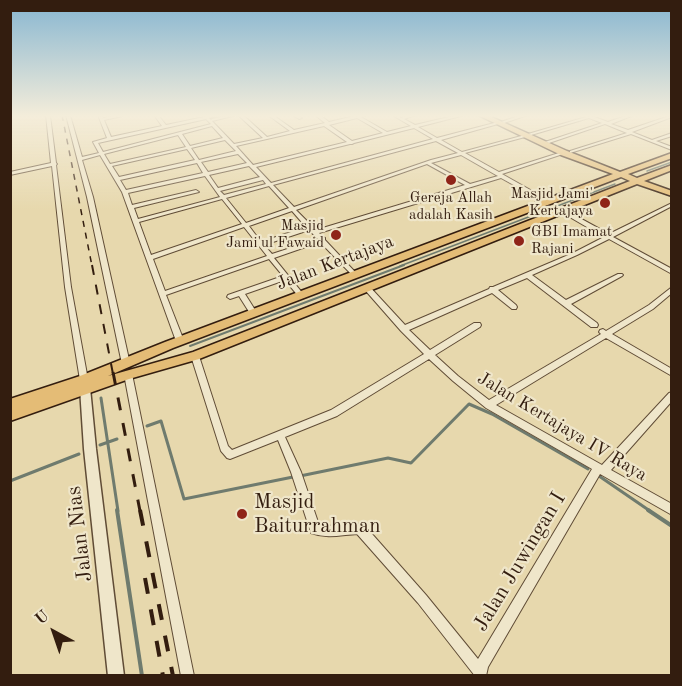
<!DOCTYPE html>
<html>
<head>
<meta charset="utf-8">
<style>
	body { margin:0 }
	#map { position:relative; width:682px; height:686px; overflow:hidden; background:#e7d8ad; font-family:"Old Standard TT",serif }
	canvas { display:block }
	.frame { position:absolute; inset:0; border:12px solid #331d0f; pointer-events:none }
	.north { position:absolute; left:24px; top:602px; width:60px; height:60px; -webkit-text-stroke:4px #efe6ca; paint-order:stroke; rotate:320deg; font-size:16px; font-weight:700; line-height:24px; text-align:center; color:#331d0f }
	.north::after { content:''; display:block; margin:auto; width:21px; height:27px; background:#331d0f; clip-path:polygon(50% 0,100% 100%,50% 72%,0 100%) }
</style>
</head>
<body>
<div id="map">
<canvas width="682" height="686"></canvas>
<div class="frame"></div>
<div class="north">U</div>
</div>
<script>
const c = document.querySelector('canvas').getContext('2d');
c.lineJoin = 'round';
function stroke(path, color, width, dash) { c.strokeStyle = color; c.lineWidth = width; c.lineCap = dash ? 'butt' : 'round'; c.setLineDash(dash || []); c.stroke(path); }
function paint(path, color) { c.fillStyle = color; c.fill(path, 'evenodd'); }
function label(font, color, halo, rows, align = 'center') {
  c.font = font + ' "Old Standard TT",serif'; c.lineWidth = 4.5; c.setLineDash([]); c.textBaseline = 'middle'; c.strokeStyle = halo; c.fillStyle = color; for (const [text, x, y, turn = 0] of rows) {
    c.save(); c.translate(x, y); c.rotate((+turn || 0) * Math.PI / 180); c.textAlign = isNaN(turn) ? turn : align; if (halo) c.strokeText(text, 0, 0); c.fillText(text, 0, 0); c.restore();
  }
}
const streamFar3 = new Path2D(`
	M 213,118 L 226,115
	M 168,127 L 207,119
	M 647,171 L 672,162
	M 400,266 L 615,184`);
const streamFar2 = new Path2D(`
	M 190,346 L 404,265`);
const streamFar1 = new Path2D(`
	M 101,398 L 118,511
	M 147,426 L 161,421 L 184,499 L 293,477
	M 100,445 L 117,439
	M 300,476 L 388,458 L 411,463 L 469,404 L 492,414 L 588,469
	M 599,476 L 650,511
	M 10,481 L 79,454`);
const stream = new Path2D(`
	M 117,510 L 142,676
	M 648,510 L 672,526`);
const minor = new Path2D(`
	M 46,115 L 50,115 L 56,163 L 57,164 L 56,165 L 71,287 L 88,380 L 87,382 L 84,383 L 81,382 L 80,380 L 65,287 L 52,166 L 10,175 L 10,172 L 51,163 Z
	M 66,115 L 70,115 L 82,157 L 99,153 L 93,142 L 107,138 L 98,115 L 102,115 L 103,118 L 117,115 L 127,115 L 104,120 L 111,137 L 162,126 L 154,115 L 158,115 L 166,125 L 204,117 L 204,115 L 207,116 L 220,115 L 209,118 L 211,120 L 212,119 L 229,115 L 237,115 L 212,121 L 234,144 L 263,138 L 238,115 L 243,115 L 267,137 L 290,131 L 268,115 L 273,115 L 294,130 L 325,123 L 315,115 L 320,115 L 329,122 L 359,115 L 367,115 L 361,117 L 387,132 L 411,126 L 392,115 L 397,115 L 401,118 L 409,115 L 416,115 L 404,119 L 415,125 L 457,115 L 465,115 L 418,127 L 437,138 L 498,122 L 498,124 L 441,140 L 462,152 L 525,135 L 525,137 L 465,153 L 499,172 L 562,152 L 566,153 L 502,174 L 550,201 L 550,203 L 546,203 L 501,178 L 319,233 L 323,237 L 325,238 L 325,240 L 357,274 L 358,275 L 357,276 L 353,276 L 320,242 L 274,258 L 304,295 L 303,297 L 299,297 L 285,280 L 245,294 L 257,313 L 255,315 L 251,315 L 239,296 L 230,299 L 227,297 L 228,295 L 283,276 L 269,259 L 166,295 L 184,341 L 180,344 L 176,341 L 122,192 L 100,155 L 82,160 L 93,197 L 130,364 L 129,366 L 123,366 L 122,364 L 87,197 ZM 357,118 L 383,133 L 352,141 L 329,125 ZM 206,119 L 211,124 L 103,152 L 98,143 ZM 212,126 L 223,138 L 190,146 L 182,134 ZM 324,126 L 347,142 L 253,165 L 236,146 ZM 414,128 L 433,139 L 271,183 L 256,167 L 350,144 L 352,144 L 354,143 ZM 178,135 L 186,147 L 110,164 L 104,154 ZM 225,140 L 236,151 L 199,160 L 191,148 ZM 436,141 L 458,153 L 431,160 L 294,207 L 273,185 ZM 187,149 L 195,160 L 119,177 L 112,166 ZM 238,154 L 247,163 L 208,172 L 201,162 ZM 461,155 L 496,175 L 498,176 L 470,184 L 431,163 ZM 197,163 L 203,173 L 126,190 L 120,180 ZM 427,164 L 465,185 L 316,230 L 314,228 L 314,226 L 311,225 L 296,210 ZM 249,166 L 260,177 L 218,188 L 209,175 ZM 205,176 L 220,197 L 138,219 L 134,208 L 199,192 L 196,190 L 132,205 L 128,193 ZM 263,180 L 266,184 L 224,195 L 220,191 ZM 269,186 L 289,208 L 246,223 L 226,198 ZM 222,199 L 242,224 L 151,255 L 139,222 ZM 292,211 L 306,227 L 261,242 L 249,226 ZM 244,227 L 267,256 L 165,291 L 153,259 ZM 309,230 L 318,239 L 272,254 L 264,245 Z
	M 292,115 L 297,115 L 302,118 L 299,119 Z
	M 521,115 L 528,115 L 504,123 L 501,122 Z
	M 583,115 L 589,115 L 608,122 L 628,115 L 634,115 L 611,124 L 628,130 L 672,115 L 672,117 L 632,132 L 652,140 L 672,133 L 672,136 L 656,141 L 672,147 L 672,150 L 631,134 L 570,153 L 570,151 L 627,133 L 605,124 L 549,143 L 545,142 L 602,123 L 589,118 L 531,135 L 528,134 L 586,117 Z
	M 672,203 L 672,206 L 613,237 L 672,269 L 672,274 L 609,239 L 577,255 L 532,275 L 566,300 L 618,274 L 622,274 L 623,275 L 622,276 L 571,304 L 597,323 L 598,325 L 597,327 L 591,327 L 527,278 L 498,290 L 516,305 L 517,307 L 516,309 L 512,309 L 492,293 L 409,330 L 430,350 L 474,323 L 480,323 L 481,325 L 480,327 L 435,355 L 458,376 L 489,400 L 601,334 L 599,332 L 600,330 L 603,329 L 606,331 L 649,305 L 672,287 L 672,293 L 653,309 L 612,334 L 672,369 L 672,376 L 606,338 L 496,405 L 602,465 L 669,393 L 672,392 L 672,401 L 611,470 L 672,504 L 672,515 L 600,474 L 488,667 L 486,676 L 475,676 L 418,603 L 357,534 C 341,535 327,539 311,533 L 291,472 L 278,440 L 230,459 L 227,458 L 221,451 L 191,356 L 192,354 L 198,354 L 199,356 L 228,446 L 232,450 L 331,410 L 424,354 L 401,331 L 365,290 L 364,288 L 365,286 L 369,286 L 405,325 L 489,289 L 490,287 L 493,287 L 573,253 L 604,237 L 561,212 L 561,210 L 565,210 L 609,234 ZM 429,359 L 453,381 L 486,408 L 592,469 L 478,659 L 426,595 L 365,526 L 356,523 L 336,526 L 319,525 L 301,472 L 285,437 L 337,416 Z
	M 128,371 L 131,372 L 132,374 L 194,676 L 181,676 L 124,374 L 125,372 Z`);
const tertiary = new Path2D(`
	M 85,384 L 88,385 L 90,388 L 96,449 L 124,676 L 108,676 L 84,449 L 80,388 L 82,385 Z`);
const primary = new Path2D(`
	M 478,115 L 487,115 L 567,151 L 620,172 L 672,153 L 672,158 L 628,174 L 637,178 L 672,165 L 672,170 L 644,181 L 672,191 L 672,196 L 637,184 L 199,359 L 129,379 L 10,421 L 10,399 L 80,376 L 165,342 L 613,174 L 561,155 ZM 621,177 L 630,181 L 193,352 L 108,376 L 173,348 Z`);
const railFar3 = new Path2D(`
	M 62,115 L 92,266`);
const railFar2 = new Path2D(`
	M 92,265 L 113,374`);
const railFar1 = new Path2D(`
	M 113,372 L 140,511`);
const rail = new Path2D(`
	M 140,510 L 173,676
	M 145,578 L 163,676`);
const markers = [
	[451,180,6,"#8f2418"],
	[605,203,6,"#8f2418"],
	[336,235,6,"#8f2418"],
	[519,241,6,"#8f2418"],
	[242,514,6,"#8f2418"]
];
const farPoinames = [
	["Masjid Jami'",593,194],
	["Kertajaya",593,211],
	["Gereja Allah",451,198,"center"],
	["adalah Kasih",451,215,"center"],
	["Masjid",324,226],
	["Jami'ul Fawaid",324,243],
	["GBI Imamat",531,232,"left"],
	["Rajani",531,249,"left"]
];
const streetNames = [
	["Jalan Kertajaya",335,263,-21],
	["Jalan Kertajaya IV Raya",562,427,31]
];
const nearPoinames = [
	["Masjid",254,502],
	["Baiturrahman",254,526]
];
const nearStreetnames = [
	["Jalan Nias",80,534,-97],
	["Jalan Juwingan I",520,562,-59]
];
stroke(streamFar3, '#6f7b6e', 1.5);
stroke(streamFar2, '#6f7b6e', 2);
stroke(streamFar1, '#6f7b6e', 3);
stroke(stream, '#6f7b6e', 4);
stroke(minor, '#604c36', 2);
stroke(tertiary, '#604c36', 3);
stroke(primary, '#331d0f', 3);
paint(minor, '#efe6ca');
paint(tertiary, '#efe6ca');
paint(primary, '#e4bc76');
stroke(railFar3, '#331d0f', 1.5, [6, 6]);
stroke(railFar2, '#331d0f', 2, [10, 10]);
stroke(railFar1, '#331d0f', 3, [13, 13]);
stroke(rail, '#331d0f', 4, [16, 16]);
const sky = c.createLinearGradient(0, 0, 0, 211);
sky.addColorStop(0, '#87b6d1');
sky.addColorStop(0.55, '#f4edda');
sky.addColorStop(1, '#f4edda00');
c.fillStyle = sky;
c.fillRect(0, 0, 682, 211);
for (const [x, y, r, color] of markers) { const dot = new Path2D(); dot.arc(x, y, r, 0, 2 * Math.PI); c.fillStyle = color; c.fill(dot); stroke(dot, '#efe6ca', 2); }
label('15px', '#331d0f', '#efe6ca', farPoinames, 'right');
label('18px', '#331d0f', '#efe6ca', streetNames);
label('21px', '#331d0f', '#efe6ca', nearPoinames, 'left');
label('21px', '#331d0f', '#efe6ca', nearStreetnames);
</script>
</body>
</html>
